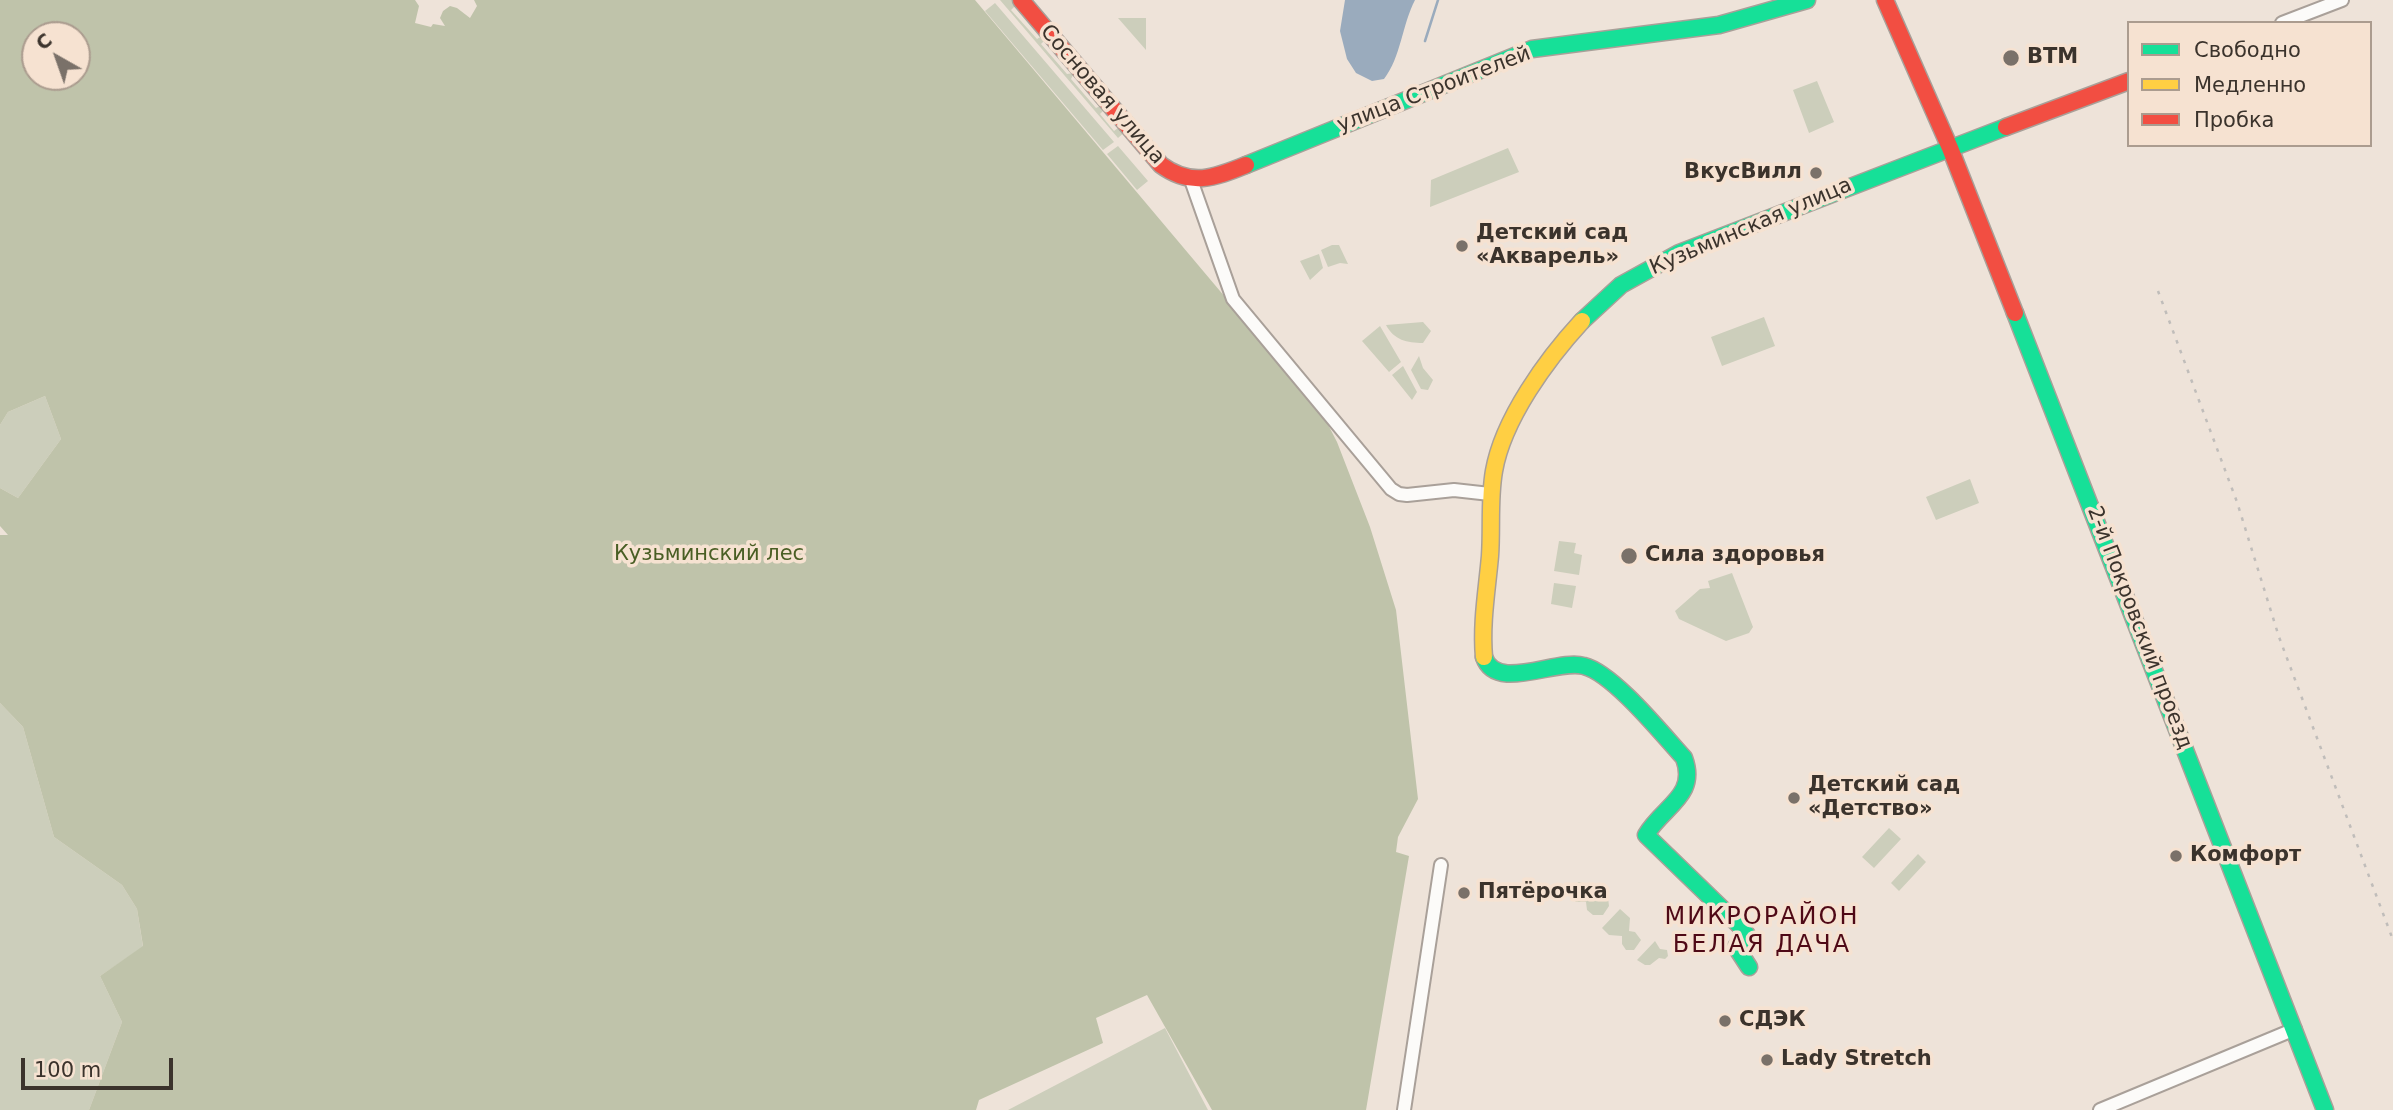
<!DOCTYPE html>
<html>
<head>
<meta charset="utf-8">
<style>
	body { margin:0 }
	#map { position:relative; width:2393px; height:1110px; overflow:hidden; background:#eee3d9; font-family:"DejaVu Sans",sans-serif }
	canvas { display:block }
	.legend { position:absolute; left:2127px; top:21px; width:245px; height:126px; box-sizing:border-box; background:#f6e2d1; border:2px solid #ab9c8f; margin:0; padding:9px 12px; list-style:none; font-size:21px; color:#3b332c }
	.legend li { display:flex; align-items:center; gap:14px; height:35px }
	.legend b { width:35px; border:2px solid #ab9c8f }
	.north { position:absolute; left:21px; top:21px; width:70px; height:70px; box-sizing:border-box; background:#f6e2d1; border:2px solid #ab9c8f; border-radius:50%; rotate:320deg; font-size:19px; font-weight:700; line-height:28px; text-align:center; color:#3b332c }
	.north::after { content:''; display:block; margin:auto; width:24px; height:32px; background:#7a7169; clip-path:polygon(50% 0,100% 100%,50% 72%,0 100%) }
	.scale { position:absolute; left:21px; top:1058px; width:152px; height:32px; box-sizing:border-box; border:4px solid #3b332c; border-top:0; padding-left:9px; font-size:21px; line-height:24px; white-space:nowrap; color:#3b332c; -webkit-text-stroke:5px #f6e2d1; paint-order:stroke }
</style>
</head>
<body>
<div id="map">
<canvas width="2393" height="1110"></canvas>
<ul class="legend">
<li><b style="height:9px;background:#16e098"></b>Свободно</li>
<li><b style="height:9px;background:#ffcf43"></b>Медленно</li>
<li><b style="height:9px;background:#f24e42"></b>Пробка</li>
</ul>
<div class="north">С</div>
<div class="scale">100 m</div>
</div>
<script>
const c = document.querySelector('canvas').getContext('2d');
c.lineJoin = 'round';
function paint(path, color) { c.fillStyle = color; c.fill(path, 'evenodd'); }
function stroke(path, color, width, dash) { c.strokeStyle = color; c.lineWidth = width; c.lineCap = dash ? 'butt' : 'round'; c.setLineDash(dash || []); c.stroke(path); }
function label(font, color, halo, rows, align = 'center') {
  c.font = font + ' "DejaVu Sans",sans-serif'; c.lineWidth = 7; c.setLineDash([]); c.textBaseline = 'middle'; c.strokeStyle = halo; c.fillStyle = color; for (const [text, x, y, turn = 0] of rows) {
    c.save(); c.translate(x, y); c.rotate((+turn || 0) * Math.PI / 180); c.textAlign = isNaN(turn) ? turn : align; if (halo) c.strokeText(text, 0, 0); c.fillText(text, 0, 0); c.restore();
  }
}
const green = new Path2D(`
	M 1000,0 L 1015,0 L 1018,3 L 1011,10 L 1037,39 L 1042,36 L 1045,40 L 1041,44 L 1067,74 L 1074,73 L 1071,79 L 1096,108 L 1100,106 L 1103,107 L 1104,110 L 1100,114 L 1114,131 L 1122,125 L 1127,130 L 1118,138 Z
	M 995,3 L 1114,142 L 1103,150 L 985,11 Z
	M 1118,18 L 1146,18 L 1146,50 Z
	M 1817,81 L 1834,122 L 1809,133 L 1793,90 Z
	M 1118,146 L 1148,181 L 1137,190 L 1107,154 Z
	M 1508,148 L 1519,172 L 1430,207 L 1431,180 Z
	M 1332,245 L 1339,245 L 1348,264 L 1340,263 L 1328,267 L 1321,250 Z
	M 1319,254 L 1323,268 L 1310,280 L 1300,261 Z
	M 1764,317 L 1775,346 L 1722,366 L 1711,337 Z
	M 1423,322 L 1431,331 L 1423,343 C 1407,343 1394,340 1386,325 Z
	M 1380,326 L 1401,362 L 1389,372 L 1362,341 Z
	M 1419,356 L 1423,368 L 1433,380 L 1428,390 L 1421,389 L 1411,370 Z
	M 1403,366 L 1417,392 L 1412,400 L 1392,375 Z
	M 45,396 L 61,439 L 18,498 L 0,488 L 0,425 L 8,412 Z
	M 1970,479 L 1979,503 L 1936,520 L 1926,497 Z
	M 1559,541 L 1576,543 L 1574,553 L 1582,555 L 1579,575 L 1554,571 Z
	M 1732,573 L 1753,627 L 1749,633 L 1726,641 L 1679,619 L 1675,611 L 1700,589 L 1710,588 L 1708,581 Z
	M 1554,583 L 1576,586 L 1572,608 L 1551,604 Z
	M 0,703 L 23,727 L 54,837 L 122,885 L 137,909 L 143,947 L 100,976 L 122,1022 L 89,1110 L 0,1110 Z
	M 1889,828 L 1901,839 L 1874,868 L 1862,857 Z
	M 1918,854 L 1926,862 L 1899,891 L 1891,883 Z
	M 1579,882 L 1588,885 L 1591,894 L 1598,892 L 1608,898 L 1609,906 L 1603,915 L 1593,915 L 1587,910 L 1586,902 L 1576,902 L 1570,897 L 1571,886 Z
	M 1620,909 L 1630,918 L 1629,931 L 1635,932 L 1641,940 L 1634,950 L 1626,950 L 1622,944 L 1622,936 L 1609,935 L 1602,928 Z
	M 1655,941 L 1660,949 L 1667,950 L 1668,956 L 1665,959 L 1659,958 L 1650,965 L 1645,965 L 1637,960 Z
	M 1165,1028 L 1208,1110 L 1008,1110 Z`);
const forest = new Path2D(`
	M 0,0 L 415,0 L 419,6 L 415,23 L 431,27 L 433,24 L 445,26 L 440,18 L 443,11 L 450,6 L 457,8 L 470,18 L 477,6 L 474,0 L 975,0 L 1321,411 L 1337,442 L 1370,527 L 1396,610 L 1418,799 L 1398,837 L 1396,852 L 1409,856 L 1366,1110 L 1212,1110 L 1147,995 L 1096,1018 L 1103,1043 L 979,1100 L 976,1110 L 89,1110 L 122,1022 L 100,976 L 143,946 L 137,909 L 122,885 L 54,837 L 23,727 L 0,703 L 0,535 L 8,535 L 0,526 L 0,488 L 18,498 L 61,439 L 45,396 L 8,412 L 0,425 ZM 35,35 L 77,35 L 77,77 L 35,77 Z`);
const water = new Path2D(`
	M 1345,0 L 1415,0 C 1402,25 1401,57 1384,79 L 1372,81 L 1356,73 L 1347,59 L 1340,31 Z`);
const stream = new Path2D(`
	M 1425,41 L 1438,0`);
const street = new Path2D(`
	M 2282,23 L 2342,0
	M 1191,180 L 1233,299 L 1391,489 L 1399,494 L 1407,495 L 1454,490 L 1490,494
	M 1404,1110 L 1441,865
	M 2100,1110 L 2295,1029`);
const fast = new Path2D(`
	M 1246,165 L 1532,49 L 1719,25 L 1807,0
	M 2015,313 L 2325,1110
	M 1582,321 L 1621,285 L 1679,253 L 2006,127
	M 1484,657 C 1496,693 1557,658 1584,666 C 1613,673 1663,735 1684,758 C 1698,796 1663,806 1646,835 L 1741,927 L 1747,935 L 1736,947 L 1749,967`);
const slow = new Path2D(`
	M 1484,657 C 1481,623 1487,590 1490,556 C 1492,528 1489,499 1494,471 C 1503,419 1547,359 1582,321`);
const jam = new Path2D(`
	M 1021,0 L 1161,165 C 1191,187 1214,178 1246,165
	M 1885,0 L 1950,148 L 2015,313
	M 2006,127 L 2129,81`);
const rail = new Path2D(`
	M 2158,291 L 2237,502 L 2279,637 L 2393,940`);
const markers = [
	[2011,58,9,"#7a7169"],
	[1816,173,7,"#7a7169"],
	[1462,246,7,"#7a7169"],
	[1629,556,9,"#7a7169"],
	[1794,798,7,"#7a7169"],
	[2176,856,7,"#7a7169"],
	[1464,893,7,"#7a7169"],
	[1725,1021,7,"#7a7169"],
	[1767,1060,7,"#7a7169"]
];
const poiNames = [
	["ВТМ",2027,58],
	["ВкусВилл",1802,173,"right"],
	["Детский сад",1476,234],
	["«Акварель»",1476,258],
	["Сила здоровья",1645,556],
	["Детский сад",1808,786],
	["«Детство»",1808,810],
	["Комфорт",2190,856],
	["Пятёрочка",1478,893],
	["СДЭК",1739,1021],
	["Lady Stretch",1781,1060]
];
const streetNames = [
	["улица Строителей",1434,90,-21],
	["Сосновая улица",1102,95,49],
	["Кузьминская улица",1751,227,-23],
	["2-й Покровский проезд",2139,628,69]
];
const parkNames = [
	["Кузьминский лес",709,555]
];
const quarterNames = [
	["МИКРОРАЙОН",1762,918],
	["БЕЛАЯ ДАЧА",1762,946]
];
paint(green, '#cccebb');
paint(forest, '#bfc3aa');
paint(water, '#9aabbd');
stroke(stream, '#9aabbd', 2.5);
stroke(street, '#a9a099', 16);
stroke(fast, '#a9a099', 19);
stroke(slow, '#a9a099', 19);
stroke(jam, '#a9a099', 19);
stroke(street, '#fcfbf9', 12);
stroke(fast, '#16e098', 16);
stroke(slow, '#ffcf43', 16);
stroke(jam, '#f24e42', 16);
stroke(rail, '#c0bdba', 2.5, [3.5, 7]);
for (const [x, y, r, color] of markers) { const dot = new Path2D(); dot.arc(x, y, r, 0, 2 * Math.PI); c.fillStyle = color; c.fill(dot); stroke(dot, '#f6e2d1', 2.5); }
label('bold 21px', '#3b332c', '#f6e2d1', poiNames, 'left');
label('21px', '#3b332c', '#f6e2d1', streetNames);
label('21px', '#495e24', '#f6e2d1', parkNames);
c.letterSpacing = '2px';
label('24px', '#4f0916', '#f6e2d1', quarterNames);
c.letterSpacing = '0px';
</script>
</body>
</html>
